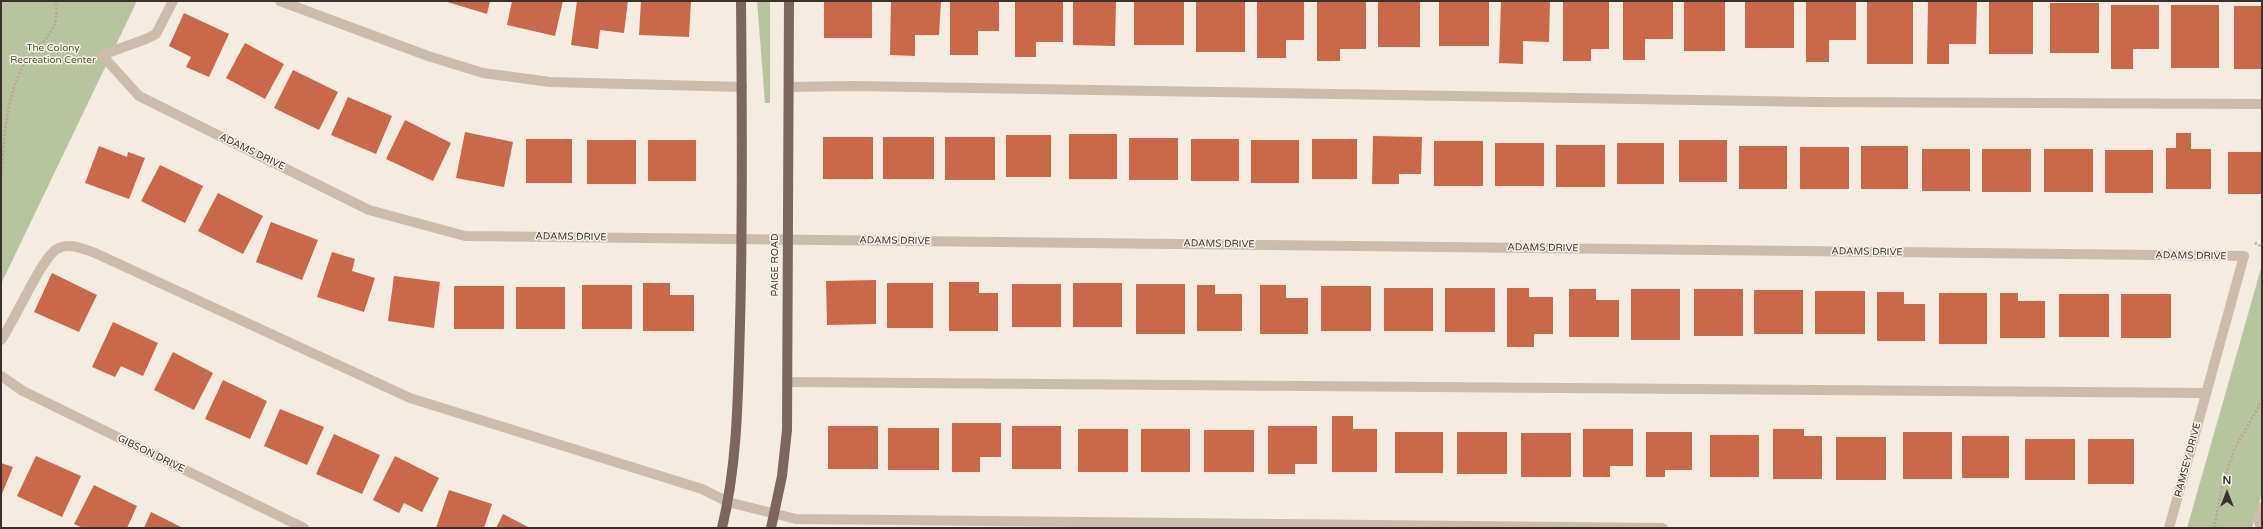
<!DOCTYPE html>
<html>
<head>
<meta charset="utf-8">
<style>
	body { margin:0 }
	#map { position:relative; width:2263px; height:529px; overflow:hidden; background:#f4ebe1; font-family:"Varela Round",sans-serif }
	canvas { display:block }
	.frame { position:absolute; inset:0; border:2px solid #3b302b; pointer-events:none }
	.north { position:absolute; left:2207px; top:473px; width:40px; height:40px; -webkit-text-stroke:3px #fbf5ee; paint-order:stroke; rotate:0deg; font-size:11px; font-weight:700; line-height:16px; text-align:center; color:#3b302b }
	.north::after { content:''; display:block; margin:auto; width:14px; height:18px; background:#3b302b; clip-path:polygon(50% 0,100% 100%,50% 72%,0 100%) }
</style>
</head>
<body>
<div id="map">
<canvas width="2263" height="529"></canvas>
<div class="frame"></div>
<div class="north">N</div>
</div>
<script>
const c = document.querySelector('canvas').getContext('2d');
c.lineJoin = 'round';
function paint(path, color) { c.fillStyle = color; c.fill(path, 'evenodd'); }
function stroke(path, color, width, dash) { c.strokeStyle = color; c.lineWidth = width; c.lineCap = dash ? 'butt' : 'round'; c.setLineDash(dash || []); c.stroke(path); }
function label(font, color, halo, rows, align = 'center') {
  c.font = font + ' "Varela Round",sans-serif'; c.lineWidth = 3; c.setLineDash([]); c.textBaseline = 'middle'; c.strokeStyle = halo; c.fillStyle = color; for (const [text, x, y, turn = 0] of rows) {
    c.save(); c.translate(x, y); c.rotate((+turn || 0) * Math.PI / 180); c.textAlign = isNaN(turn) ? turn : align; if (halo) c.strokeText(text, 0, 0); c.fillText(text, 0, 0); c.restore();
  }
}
const green = new Path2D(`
	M 1,1 L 137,1 L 1,284 Z
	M 757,1 L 770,1 L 770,103 L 765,103 Z
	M 2262,265 L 2262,493 L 2252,528 L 2187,528 Z`);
const building = new Path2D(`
	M 444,1 L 490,1 L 487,14 Z
	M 512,1 L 563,1 L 555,36 L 507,25 Z
	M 577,1 L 628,1 L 624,33 L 600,30 L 598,49 L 571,45 Z
	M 641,1 L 691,1 L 689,37 L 639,35 Z
	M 824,1 L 872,1 L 872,38 L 824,38 Z
	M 891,1 L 941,1 L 939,35 L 915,35 L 915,56 L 890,55 Z
	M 950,1 L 999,1 L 999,31 L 978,31 L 978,55 L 950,55 Z
	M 1015,1 L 1063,1 L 1063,42 L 1036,42 L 1036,57 L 1015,57 Z
	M 1073,1 L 1116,1 L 1115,46 L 1073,45 Z
	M 1134,1 L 1184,1 L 1184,45 L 1134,45 Z
	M 1196,1 L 1245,1 L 1245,52 L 1196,52 Z
	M 1257,1 L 1304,1 L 1304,40 L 1286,40 L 1286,58 L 1257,58 Z
	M 1317,1 L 1366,1 L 1366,49 L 1340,49 L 1340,61 L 1317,61 Z
	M 1378,1 L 1420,1 L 1420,47 L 1378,47 Z
	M 1439,1 L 1489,1 L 1489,46 L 1439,46 Z
	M 1501,1 L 1550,1 L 1549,42 L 1523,41 L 1523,64 L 1499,63 Z
	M 1563,1 L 1609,1 L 1609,49 L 1591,49 L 1591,61 L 1563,61 Z
	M 1623,1 L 1673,1 L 1673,39 L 1645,39 L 1645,60 L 1623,60 Z
	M 1684,1 L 1725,1 L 1725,51 L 1684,51 Z
	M 1745,1 L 1794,1 L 1794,48 L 1745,48 Z
	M 1806,1 L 1856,1 L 1856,40 L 1829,40 L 1829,62 L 1806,62 Z
	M 1867,1 L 1913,1 L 1913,64 L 1867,64 Z
	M 1928,2 L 1977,2 L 1976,44 L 1949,44 L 1949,64 L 1927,64 Z
	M 1989,2 L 2033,2 L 2033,54 L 1989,54 Z
	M 2050,3 L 2099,3 L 2099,53 L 2050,53 Z
	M 2111,5 L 2159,5 L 2159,49 L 2133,49 L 2133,69 L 2111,69 Z
	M 2171,5 L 2219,5 L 2219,68 L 2171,68 Z
	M 2234,6 L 2262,6 L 2262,69 L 2234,69 Z
	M 184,13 L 229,34 L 209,77 L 186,67 L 191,57 L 169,46 Z
	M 245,43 L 284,64 L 265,99 L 226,78 Z
	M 293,70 L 338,92 L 319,130 L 274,108 Z
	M 348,97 L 392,116 L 376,154 L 331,135 Z
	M 405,120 L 451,143 L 433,181 L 386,159 Z
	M 465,132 L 513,142 L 504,187 L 456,178 Z
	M 2176,133 L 2191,133 L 2191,149 L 2211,149 L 2211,189 L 2166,189 L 2166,148 L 2176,148 Z
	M 1069,134 L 1117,134 L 1117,179 L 1069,179 Z
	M 1006,135 L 1051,135 L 1051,177 L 1006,177 Z
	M 1373,136 L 1422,137 L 1421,174 L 1399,174 L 1399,184 L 1372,184 Z
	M 823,137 L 873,137 L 873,179 L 823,179 Z
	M 883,137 L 934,137 L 934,179 L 883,179 Z
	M 945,137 L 995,137 L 995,180 L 945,180 Z
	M 1129,138 L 1178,138 L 1178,180 L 1129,180 Z
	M 526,139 L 572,139 L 572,183 L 526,183 Z
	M 1191,139 L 1239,139 L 1239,181 L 1191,181 Z
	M 1312,139 L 1357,139 L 1357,179 L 1312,179 Z
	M 587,140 L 636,140 L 636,184 L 587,184 Z
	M 648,140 L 696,140 L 696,181 L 648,181 Z
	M 1251,140 L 1299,140 L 1299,183 L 1251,183 Z
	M 1679,140 L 1727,140 L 1727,182 L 1679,182 Z
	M 1434,141 L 1483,141 L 1483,186 L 1434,186 Z
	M 1495,143 L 1544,143 L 1544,186 L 1495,186 Z
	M 1617,143 L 1664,143 L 1664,184 L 1617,184 Z
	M 1556,145 L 1605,145 L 1605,187 L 1556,187 Z
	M 99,146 L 127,157 L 128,152 L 145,158 L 129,199 L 85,183 Z
	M 1739,146 L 1787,146 L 1787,189 L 1739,189 Z
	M 1861,146 L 1908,146 L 1908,189 L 1861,189 Z
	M 1800,147 L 1849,147 L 1849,189 L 1800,189 Z
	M 1922,149 L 1970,149 L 1970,191 L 1922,191 Z
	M 1982,149 L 2031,149 L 2031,192 L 1982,192 Z
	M 2044,149 L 2093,149 L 2093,192 L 2044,192 Z
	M 2105,150 L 2153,150 L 2153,193 L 2105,193 Z
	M 2228,152 L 2262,152 L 2262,194 L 2228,194 Z
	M 160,165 L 203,186 L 185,223 L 141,201 Z
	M 218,193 L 263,216 L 243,254 L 198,231 Z
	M 271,222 L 318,240 L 302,280 L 256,262 Z
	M 332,252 L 355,259 L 352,271 L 375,278 L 364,312 L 317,297 Z
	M 52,273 L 97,295 L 79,332 L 34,312 Z
	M 394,276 L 440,282 L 434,328 L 388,321 Z
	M 876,280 L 876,324 L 827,325 L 826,281 Z
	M 949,282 L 979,282 L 979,293 L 998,293 L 998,331 L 949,331 Z
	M 643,283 L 670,283 L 670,295 L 694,295 L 694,331 L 643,331 Z
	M 887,283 L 933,283 L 933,328 L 887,328 Z
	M 1073,283 L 1122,283 L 1122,327 L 1073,327 Z
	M 1012,284 L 1061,284 L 1061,327 L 1012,327 Z
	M 1136,284 L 1185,284 L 1185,334 L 1136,334 Z
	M 582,285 L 632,285 L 632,329 L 582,329 Z
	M 1197,285 L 1215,285 L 1215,294 L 1242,294 L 1242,331 L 1197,331 Z
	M 1260,285 L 1286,285 L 1286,298 L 1308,298 L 1308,334 L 1260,334 Z
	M 454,286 L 504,286 L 504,329 L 454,329 Z
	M 1321,286 L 1371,286 L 1371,331 L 1321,331 Z
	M 516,287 L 565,287 L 565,329 L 516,329 Z
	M 1384,288 L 1433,288 L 1433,331 L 1384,331 Z
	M 1445,288 L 1495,288 L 1495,332 L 1445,332 Z
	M 1507,288 L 1529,288 L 1529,297 L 1553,297 L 1553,334 L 1534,334 L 1534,347 L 1507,347 Z
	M 1569,289 L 1596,289 L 1596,300 L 1619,300 L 1619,337 L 1569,337 Z
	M 1631,289 L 1680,289 L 1680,340 L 1631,340 Z
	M 1694,289 L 1743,289 L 1743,336 L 1694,336 Z
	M 1754,290 L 1803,290 L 1803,334 L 1754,334 Z
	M 1815,291 L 1865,291 L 1865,334 L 1815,334 Z
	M 1877,292 L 1904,292 L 1904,304 L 1925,304 L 1925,341 L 1877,341 Z
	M 1939,293 L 1987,293 L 1987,344 L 1939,344 Z
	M 2000,293 L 2018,293 L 2018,301 L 2045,301 L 2045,338 L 2000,338 Z
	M 2059,294 L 2109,294 L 2109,337 L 2059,337 Z
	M 2121,294 L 2171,294 L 2171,338 L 2121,338 Z
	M 113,322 L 158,343 L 143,376 L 121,366 L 115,377 L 92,367 Z
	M 173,352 L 213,373 L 194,410 L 154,390 Z
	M 223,380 L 267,401 L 250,439 L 205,419 Z
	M 280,409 L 324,427 L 307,465 L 264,446 Z
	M 1332,416 L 1353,416 L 1353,429 L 1377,429 L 1377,472 L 1332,472 Z
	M 952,423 L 1001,423 L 1001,457 L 980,457 L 980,472 L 952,472 Z
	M 828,426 L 878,426 L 878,469 L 828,469 Z
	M 1012,426 L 1061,426 L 1061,469 L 1012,469 Z
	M 1268,426 L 1317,426 L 1317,464 L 1295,464 L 1295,474 L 1268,474 Z
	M 888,428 L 939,428 L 939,470 L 888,470 Z
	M 1078,429 L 1128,429 L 1128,472 L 1078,472 Z
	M 1141,429 L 1190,429 L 1190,472 L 1141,472 Z
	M 1583,429 L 1633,429 L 1633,466 L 1610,466 L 1610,477 L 1583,477 Z
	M 1773,429 L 1804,429 L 1804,436 L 1822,436 L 1822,479 L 1773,479 Z
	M 1204,430 L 1254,430 L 1254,472 L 1204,472 Z
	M 1395,432 L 1443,432 L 1443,473 L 1395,473 Z
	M 1457,432 L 1507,432 L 1507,474 L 1457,474 Z
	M 1646,432 L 1692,432 L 1692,470 L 1665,470 L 1665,477 L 1646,477 Z
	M 1903,432 L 1952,432 L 1952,479 L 1903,479 Z
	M 1521,433 L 1571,433 L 1571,477 L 1521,477 Z
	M 334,434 L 380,455 L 362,494 L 316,474 Z
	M 1710,435 L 1759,435 L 1759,477 L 1710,477 Z
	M 1962,436 L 2009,436 L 2009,478 L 1962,478 Z
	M 1836,437 L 1886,437 L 1886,480 L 1836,480 Z
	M 2025,439 L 2075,439 L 2075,480 L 2025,480 Z
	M 2088,439 L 2134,439 L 2134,484 L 2088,484 Z
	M 36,456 L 81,476 L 62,517 L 17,496 Z
	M 395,456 L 439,478 L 422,512 L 404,503 L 399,513 L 373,500 Z
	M 1,463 L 13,467 L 1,496 Z
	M 94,485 L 137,506 L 127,528 L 83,528 L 74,524 Z
	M 449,490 L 492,504 L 484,528 L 436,528 Z
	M 151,512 L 183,528 L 144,528 Z
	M 503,514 L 530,528 L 496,528 Z`);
const path = new Path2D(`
	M 1,176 C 4,141 6,95 24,65 C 33,50 50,39 55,23 C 57,16 56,7 56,1
	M 2255,243 L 2262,247
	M 2214,528 L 2222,486 L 2234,450 L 2262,401`);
const minor = new Path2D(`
	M 173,1 L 156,34 L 146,39 L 102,55 L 139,96 L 369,210 L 465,236 L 2244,256 L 2169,528
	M 280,1 L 428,56 L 483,73 L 550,82 L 742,87
	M 789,87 L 854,86 L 1815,102 L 2262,104
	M 1,340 C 14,322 42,257 57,249 C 69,242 84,249 95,253 L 410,398 L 702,489 L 728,502 L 796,519 L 1663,528
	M 1,376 L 23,391 L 304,528
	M 788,382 L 2206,393
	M 2261,528 L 2258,519 L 2262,507`);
const major = new Path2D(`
	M 722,528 C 738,462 738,392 740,324 C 743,216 742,109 741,1
	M 771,528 L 782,476 L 787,430 L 789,1`);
const parkNames = [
	["The Colony",53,48],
	["Recreation Center",53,60]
];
const streetNames = [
	["ADAMS DRIVE",252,152,26],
	["ADAMS DRIVE",571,237,1],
	["ADAMS DRIVE",895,241,1],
	["ADAMS DRIVE",1219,244,1],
	["ADAMS DRIVE",1543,248,1],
	["ADAMS DRIVE",1867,252,1],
	["ADAMS DRIVE",2191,256,1],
	["PAIGE ROAD",775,265,-90],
	["GIBSON DRIVE",151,454,26],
	["RAMSEY DRIVE",2188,460,-75]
];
paint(green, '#b8c4a0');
paint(building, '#c8694b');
stroke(path, '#b9a596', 2.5, [2, 2]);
stroke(minor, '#cdbbac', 10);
stroke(major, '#7d675c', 10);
label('10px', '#4a5a2e', '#fbf5ee', parkNames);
label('10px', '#3b302b', '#fbf5ee', streetNames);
</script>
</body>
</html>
